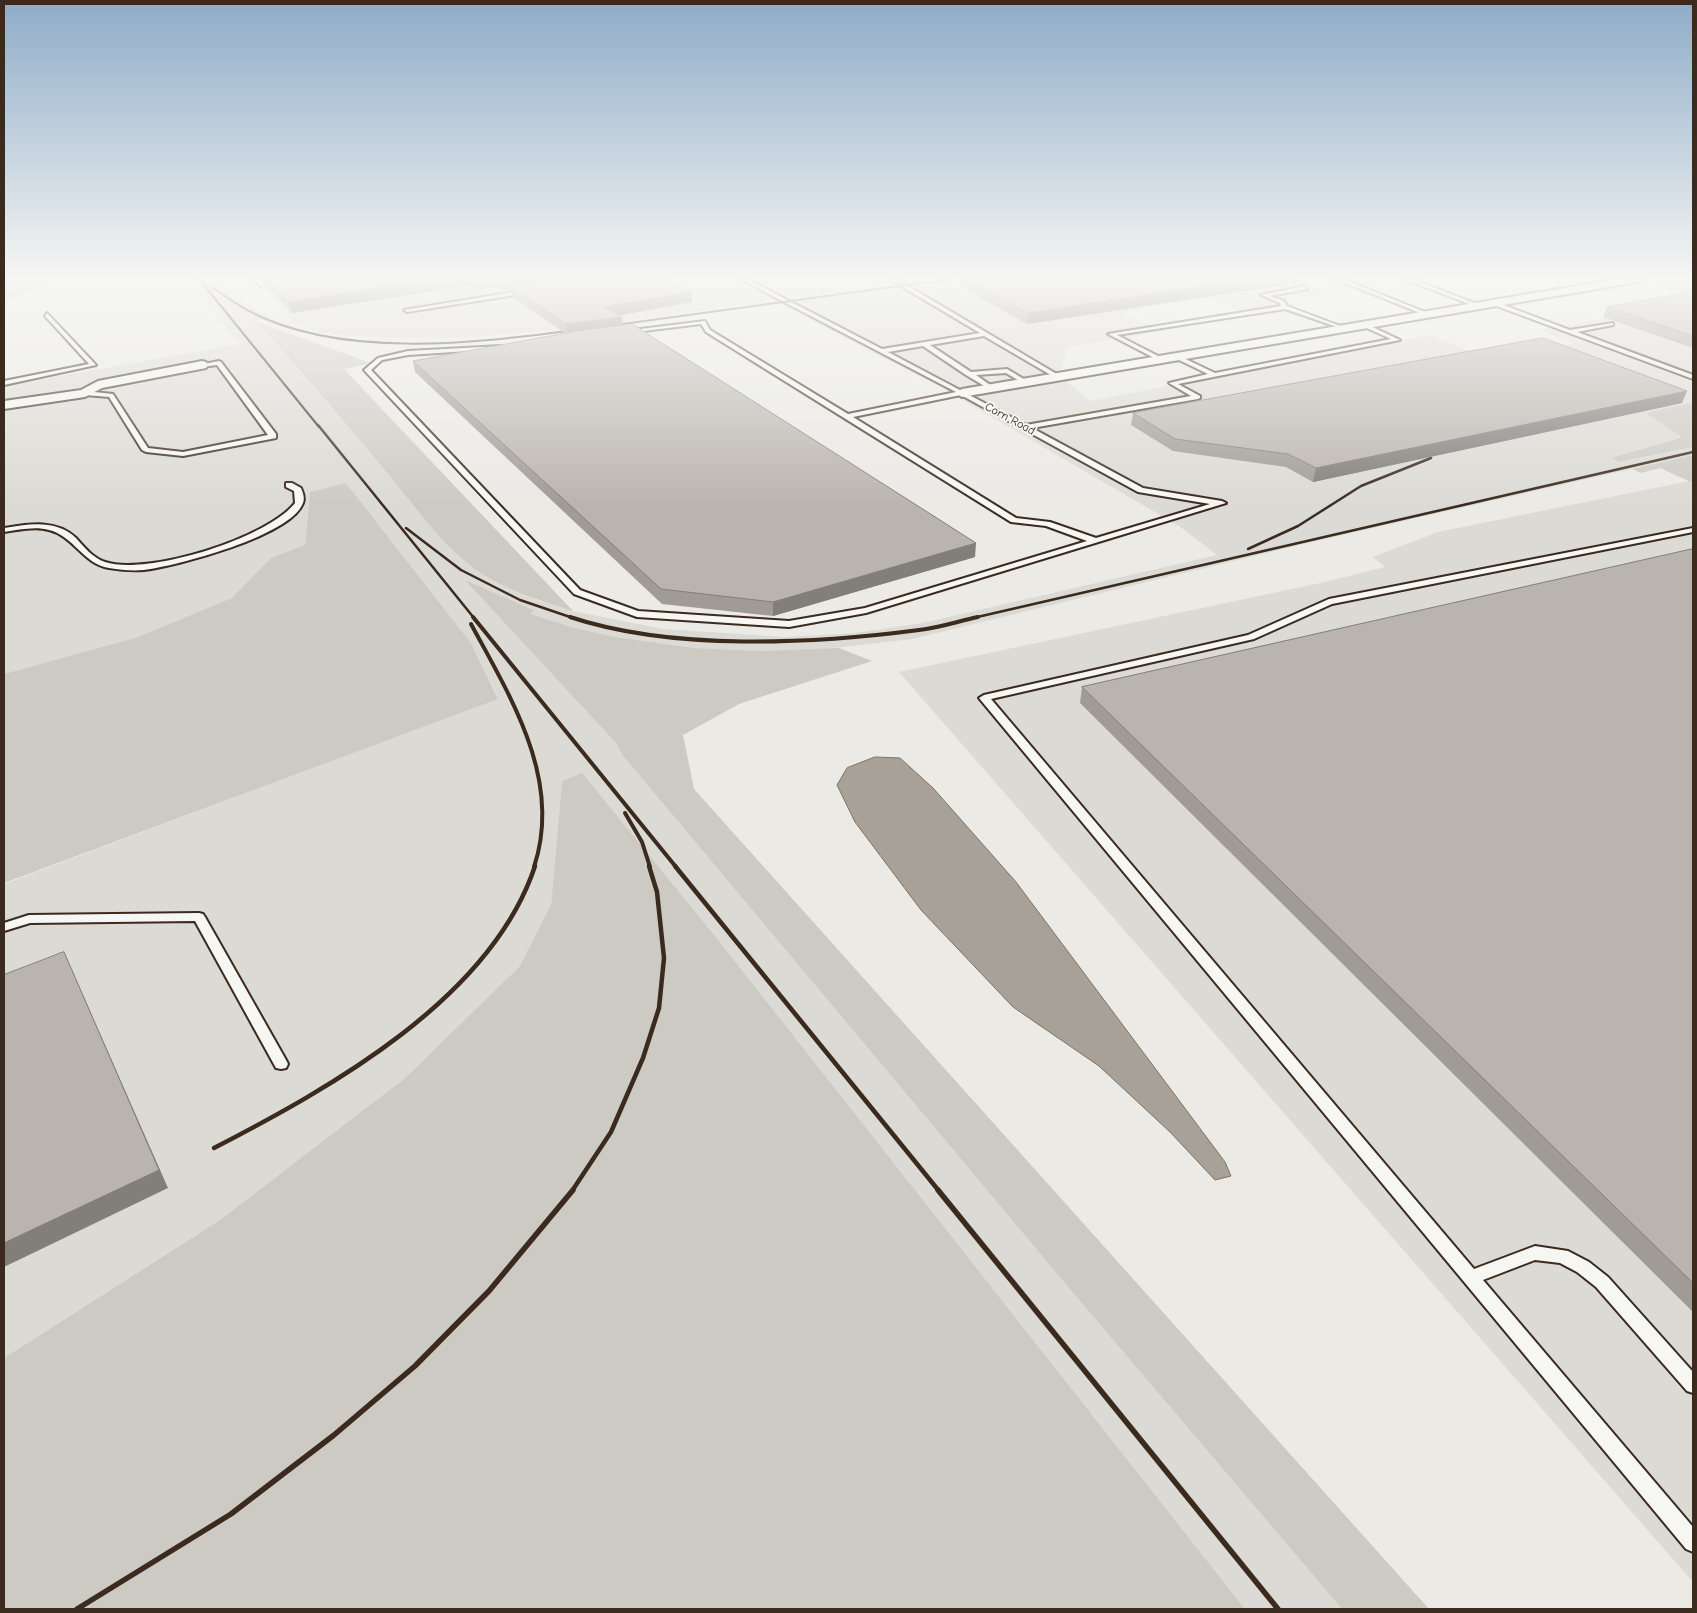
<!DOCTYPE html>
<html>
<head>
<meta charset="utf-8">
<style>
	body { margin:0 }
	#map { position:relative; width:1697px; height:1613px; overflow:hidden; background:#ebeae5; font-family:"Comic Neue",sans-serif }
	canvas { display:block }
	.frame { position:absolute; inset:0; border:5px solid #3b2a1e; pointer-events:none }
</style>
</head>
<body>
<div id="map">
<canvas width="1697" height="1613"></canvas>
<div class="frame"></div>
</div>
<script>
const c = document.querySelector('canvas').getContext('2d');
c.lineJoin = 'round';
function paint(path, color) { c.fillStyle = color; c.fill(path, 'evenodd'); }
function stroke(path, color, width, dash) { c.strokeStyle = color; c.lineWidth = width; c.lineCap = dash ? 'butt' : 'round'; c.setLineDash(dash || []); c.stroke(path); }
function label(font, color, halo, rows, align = 'center') {
  c.font = font + ' "Comic Neue",sans-serif'; c.lineWidth = 4; c.setLineDash([]); c.textBaseline = 'middle'; c.strokeStyle = halo; c.fillStyle = color; for (const [text, x, y, turn = 0] of rows) {
    c.save(); c.translate(x, y); c.rotate((+turn || 0) * Math.PI / 180); c.textAlign = isNaN(turn) ? turn : align; if (halo) c.strokeText(text, 0, 0); c.fillText(text, 0, 0); c.restore();
  }
}
const built = new Path2D(`
	M 257,279 L 1429,279 L 1288,300 L 1299,305 L 1244,314 L 1209,298 L 1122,312 L 1163,331 L 1067,347 L 1060,376 L 1091,401 L 1429,335 L 1491,360 L 1573,343 L 1539,330 L 1693,302 L 1693,402 L 1647,413 L 1683,436 L 1611,458 L 1620,462 L 1693,447 L 1693,455 L 1316,541 L 912,639 L 817,650 L 762,651 L 694,648 L 615,637 L 571,627 L 531,614 L 532,610 L 467,581 L 616,743 L 624,757 L 1074,1294 L 1342,1609 L 1245,1609 L 719,941 L 668,879 L 562,782 L 551,905 L 519,967 L 405,1078 L 220,1220 L 4,1358 L 4,884 L 498,698 L 471,643 L 346,483 L 310,492 L 305,545 L 271,558 L 233,598 L 138,637 L 4,674 L 4,386 L 240,344 L 192,287 L 224,283 L 238,299 L 272,318 L 255,321 L 353,432 L 438,533 L 470,565 L 495,580 L 537,600 L 573,611 L 663,629 L 786,637 L 855,633 L 923,623 L 1217,555 L 1179,526 L 938,386 L 773,301 L 595,325 L 517,333 L 462,338 L 388,338 L 348,336 L 309,330 L 292,323 Z
	M 1689,481 L 1693,483 L 1693,1582 L 899,672 L 1325,582 L 1385,567 L 1373,557 L 1438,532 Z`);
const green = new Path2D(`
	M 4,279 L 56,279 L 4,302 Z
	M 1672,279 L 1693,279 L 1693,298 L 1650,282 Z
	M 255,321 L 371,363 L 344,369 L 573,611 C 538,600 499,588 470,565 C 439,541 414,505 389,475 C 345,422 301,371 255,321 Z
	M 1693,402 L 1693,447 L 1619,462 L 1611,458 L 1682,437 L 1646,413 Z
	M 1693,455 L 1693,483 L 1660,468 L 1641,473 L 1632,469 Z
	M 346,483 L 471,643 L 498,699 L 4,883 L 4,674 L 138,637 L 232,598 L 271,558 L 305,545 L 310,492 Z
	M 465,580 L 533,610 L 531,614 L 571,627 L 615,637 L 694,648 L 762,651 L 839,648 L 872,661 L 739,704 L 683,735 L 694,789 L 1429,1609 L 1342,1609 L 1074,1294 L 624,757 L 616,743 Z
	M 582,773 L 719,941 L 1245,1609 L 4,1609 L 4,1358 L 220,1220 L 405,1078 L 519,967 L 551,905 L 562,781 Z`);
const water = new Path2D(`
	M 875,757 L 900,758 L 933,788 L 1016,882 L 1225,1162 L 1231,1176 L 1215,1180 L 1170,1132 L 1099,1066 L 1013,1007 L 921,910 L 855,822 L 837,785 L 847,768 Z`);
const service = new Path2D(`
	M 740,279 L 747,279 L 882,349 L 980,333 L 889,279 L 896,279 L 1060,376 L 1060,378 L 1056,378 L 984,336 L 930,345 L 971,372 L 1007,369 L 1027,381 L 1027,383 L 1023,383 L 1006,373 L 976,375 L 993,387 L 994,388 L 991,390 L 966,375 L 923,346 L 888,352 L 1026,425 L 1191,396 L 1169,383 L 1208,374 L 1175,358 L 1174,357 L 1177,355 L 1215,373 L 1391,339 L 1360,325 L 1359,324 L 1362,322 L 1400,340 L 1178,384 L 1200,396 L 1200,398 L 1198,399 L 1032,428 L 1143,488 L 1222,501 L 1226,503 L 866,613 L 789,627 L 637,617 L 574,594 L 364,370 L 378,358 L 408,351 L 501,346 L 502,347 L 499,349 L 408,355 L 382,360 L 371,370 L 580,590 L 638,611 L 789,621 L 865,608 L 1087,541 L 1046,526 L 1011,522 L 706,332 L 701,324 L 627,333 L 624,331 L 705,321 L 710,330 L 848,414 L 956,392 ZM 961,395 L 1138,492 L 1210,504 L 1096,538 L 1050,522 L 1016,518 L 853,417 Z
	M 1335,279 L 1343,279 L 1430,314 L 1425,315 Z
	M 1404,279 L 1412,279 L 1482,306 L 1477,307 Z
	M 1305,286 L 1307,289 L 1270,296 L 1284,301 L 1287,306 L 1343,327 L 1343,329 L 1285,309 L 1117,335 L 1164,359 L 1164,361 L 1162,362 L 1108,334 L 1281,306 L 1280,303 L 1261,295 Z
	M 526,290 L 528,293 L 407,312 L 404,310 Z
	M 1493,301 L 1570,330 L 1613,323 L 1613,325 L 1577,332 L 1693,375 L 1693,379 L 1491,304 Z
	M 47,313 L 96,365 L 4,385 L 4,381 L 89,364 L 45,316 Z
	M 219,361 L 221,362 L 276,434 L 276,438 L 183,456 L 146,452 L 142,450 L 109,397 L 85,395 L 82,393 L 85,391 L 113,394 L 148,448 L 183,452 L 268,435 L 217,365 L 202,367 L 199,365 Z
	M 286,483 L 292,483 L 301,488 C 303,493 305,498 303,503 C 291,536 176,566 144,570 C 132,571 121,570 109,568 C 83,564 74,536 49,530 C 35,526 18,530 4,532 L 4,528 C 29,524 56,519 76,538 C 84,547 93,558 105,562 C 147,576 268,538 295,503 L 294,491 L 286,487 Z
	M 1693,528 L 1693,532 L 1332,604 L 1254,639 L 991,699 L 1474,1269 L 1535,1246 L 1568,1251 L 1589,1262 L 1608,1277 L 1693,1372 L 1693,1393 L 1687,1391 L 1596,1287 L 1577,1272 L 1560,1263 L 1535,1260 L 1483,1280 L 1693,1527 L 1693,1552 L 1686,1549 L 979,698 L 984,695 L 1248,635 L 1329,599 Z
	M 199,913 L 203,914 L 205,917 L 286,1060 L 288,1064 L 286,1068 L 281,1069 L 276,1068 L 195,921 L 30,923 L 4,931 L 4,923 L 29,915 Z`);
const minor = new Path2D(`
	M 1618,279 L 1643,279 L 1638,282 L 962,397 L 955,393 L 962,389 Z
	M 202,361 L 206,362 L 208,365 L 206,368 L 102,388 L 85,397 L 4,409 L 4,401 L 81,390 L 98,381 Z`);
const railFar4 = new Path2D(`
	M 199,279 L 319,427
	M 252,279 L 261,288
	M 208,285 C 221,293 233,302 247,310 C 340,360 475,343 576,330
	M 608,326 L 951,279`);
const railFar3 = new Path2D(`
	M 318,425 L 474,618
	M 406,528 L 461,570 L 520,600 L 573,618
	M 1248,549 L 1298,526 L 1361,486 L 1431,458
	M 973,618 L 1693,452`);
const railFar2 = new Path2D(`
	M 473,617 L 676,867
	M 570,617 C 672,651 813,644 919,630 C 939,628 959,621 978,617
	M 471,624 C 511,698 563,780 534,867
	M 625,813 L 642,842 L 650,867`);
const railFar1 = new Path2D(`
	M 675,866 L 939,1191
	M 214,1148 C 330,1088 491,999 535,866
	M 572,1191 L 611,1132 L 643,1058 L 659,1008 L 664,958 L 657,892 L 649,866`);
const rail = new Path2D(`
	M 938,1190 L 1278,1609
	M 77,1609 L 231,1514 L 334,1435 L 415,1366 L 489,1291 L 573,1190`);
const wall = new Path2D(`
	M 259,279 L 668,279 L 692,292 L 692,302 L 619,315 L 622,317 L 623,325 L 975,557 L 773,616 L 662,604 L 415,372 L 413,361 L 565,333 L 512,297 L 511,291 L 504,292 L 497,287 L 477,290 L 471,285 L 292,313 Z
	M 961,279 L 1296,279 L 1296,283 L 1027,324 L 960,286 Z
	M 1693,292 L 1693,348 L 1603,317 L 1607,307 Z
	M 1682,403 L 1313,482 L 1286,467 L 1173,451 L 1131,425 L 1133,413 Z
	M 1693,549 L 1693,1312 L 1080,703 L 1082,687 Z`);
const shadedWall = new Path2D(`
	M 440,279 L 470,279 L 471,285 L 292,313 L 289,302 Z
	M 476,279 L 495,279 L 497,287 L 477,290 Z
	M 520,279 L 586,279 L 510,287 L 511,291 L 504,292 L 503,282 Z
	M 1254,279 L 1296,279 L 1296,283 L 1027,324 L 1028,313 Z
	M 692,292 L 692,302 L 606,318 L 605,307 Z
	M 622,317 L 623,328 L 568,335 L 566,324 Z
	M 1687,391 L 1682,403 L 1313,482 L 1316,468 Z
	M 976,543 L 975,557 L 773,616 L 773,602 Z
	M 64,952 L 168,1188 L 4,1267 L 4,1243 Z`);
const building = new Path2D(`
	M 266,279 L 440,279 L 289,302 Z
	M 499,279 L 520,279 L 503,282 Z
	M 557,279 L 668,279 L 692,292 L 605,307 L 622,317 L 566,324 L 510,287 Z
	M 966,279 L 1254,279 L 1028,313 Z
	M 1693,292 L 1693,336 L 1607,307 Z
	M 632,324 L 976,543 L 773,602 L 661,589 L 413,361 L 577,331 Z
	M 1543,338 L 1687,391 L 1316,468 L 1288,454 L 1175,439 L 1133,413 Z
	M 1693,549 L 1693,1283 L 1082,687 Z
	M 64,952 L 159,1170 L 4,1243 L 4,975 Z`);
const farStreetnames = [
	["Corn Road",1010,419,28]
];
paint(built, '#dcdad4');
paint(green, '#cdcac4');
paint(water, '#a8a198');
stroke(water, '#7c7167', 1);
stroke(service, '#3b2a1e', 4);
stroke(minor, '#3b2a1e', 4);
paint(service, '#f6f6f2');
paint(minor, '#f6f6f2');
stroke(railFar4, '#3b2a1e', 2);
stroke(railFar3, '#3b2a1e', 2.5);
stroke(railFar2, '#3b2a1e', 4);
stroke(railFar1, '#3b2a1e', 4.5);
stroke(rail, '#3b2a1e', 5.5);
paint(wall, '#a09b96');
paint(shadedWall, '#827e7a');
paint(building, '#bab4ae');
stroke(building, '#827e7a', 1);
const sky = c.createLinearGradient(0, 0, 0, 505);
sky.addColorStop(0, '#8eacc8');
sky.addColorStop(0.55, '#f6f6f3');
sky.addColorStop(1, '#f6f6f300');
c.fillStyle = sky;
c.fillRect(0, 0, 1697, 505);
label('12px', '#3b2a1e', '#f6f6f2', farStreetnames);
</script>
</body>
</html>
